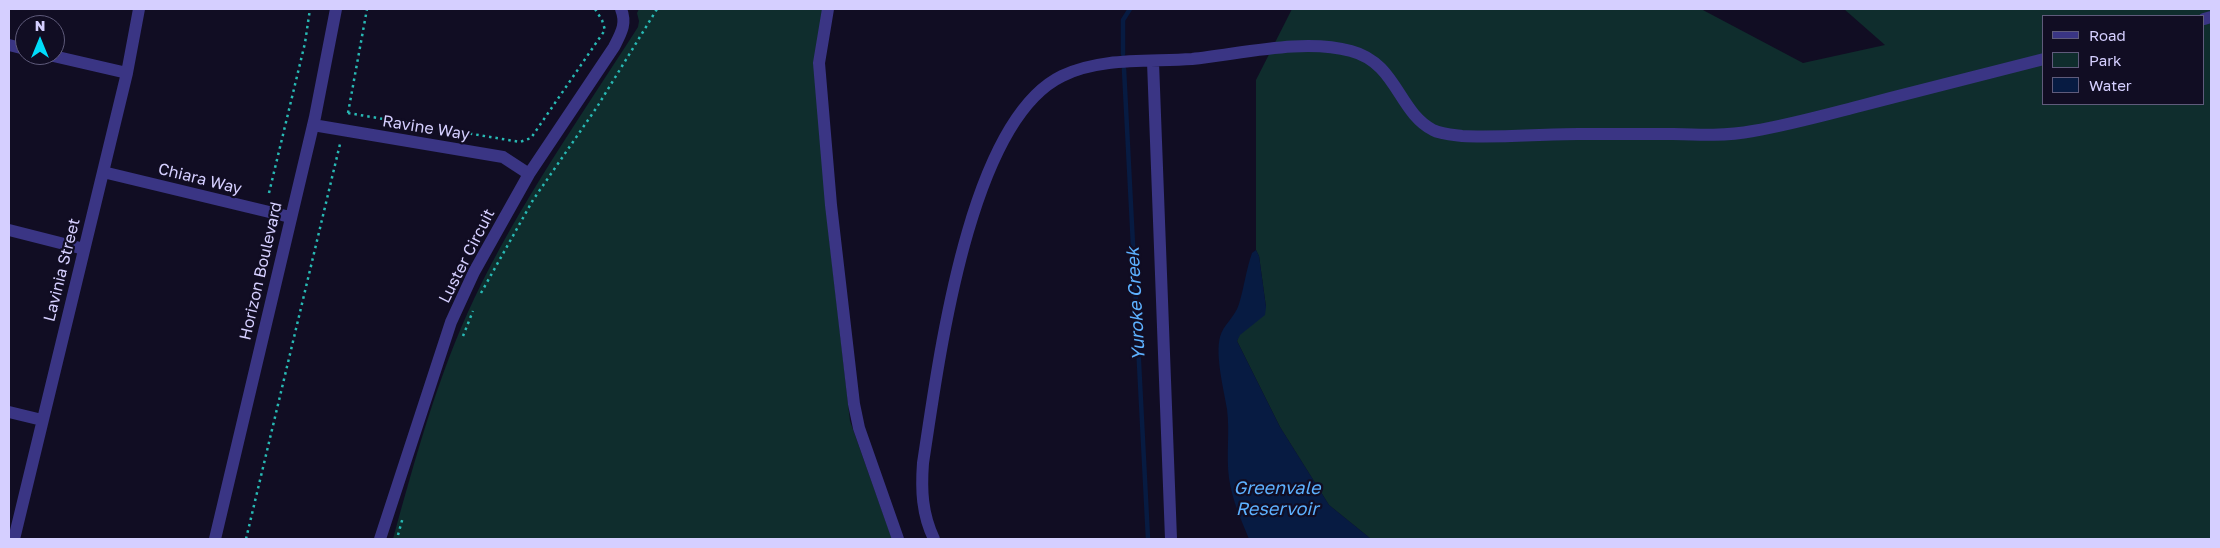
<!DOCTYPE html>
<html>
<head>
<meta charset="utf-8">
<style>
	body { margin:0 }
	#map { position:relative; width:2220px; height:548px; overflow:hidden; background:#110d23; font-family:"Golos Text",sans-serif }
	canvas { display:block }
	.frame { position:absolute; inset:0; border:10px solid #d5cfff; pointer-events:none }
	.legend { position:absolute; left:2042px; top:15px; width:162px; height:90px; box-sizing:border-box; background:#110d23; border:1px solid #5f5b7b; margin:0; padding:6px 9px; list-style:none; font-size:15px; color:#d5cfff }
	.legend li { display:flex; align-items:center; gap:10px; height:25px }
	.legend b { width:25px; border:1px solid #5f5b7b }
	.north { position:absolute; left:15px; top:15px; width:50px; height:50px; box-sizing:border-box; background:#110d23; border:1px solid #5f5b7b; border-radius:50%; rotate:0deg; font-size:14px; font-weight:700; line-height:20px; text-align:center; color:#d5cfff }
	.north::after { content:''; display:block; margin:auto; width:18px; height:22px; background:#00dcfa; clip-path:polygon(50% 0,100% 100%,50% 72%,0 100%) }
</style>
</head>
<body>
<div id="map">
<canvas width="2220" height="548"></canvas>
<div class="frame"></div>
<ul class="legend">
<li><b style="height:6px;background:#3a3584"></b>Road</li>
<li><b style="height:14px;background:#0f2d2d"></b>Park</li>
<li><b style="height:14px;background:#071b42"></b>Water</li>
</ul>
<div class="north">N</div>
</div>
<script>
const c = document.querySelector('canvas').getContext('2d');
c.lineJoin = 'round';
function paint(path, color) { c.fillStyle = color; c.fill(path, 'evenodd'); }
function stroke(path, color, width, dash) { c.strokeStyle = color; c.lineWidth = width; c.lineCap = dash ? 'butt' : 'round'; c.setLineDash(dash || []); c.stroke(path); }
function label(font, color, halo, rows, align = 'center') {
  c.font = font + ' "Golos Text",sans-serif'; c.lineWidth = 4.5; c.setLineDash([]); c.textBaseline = 'middle'; c.strokeStyle = halo; c.fillStyle = color; for (const [text, x, y, turn = 0] of rows) {
    c.save(); c.translate(x, y); c.rotate((+turn || 0) * Math.PI / 180); c.textAlign = isNaN(turn) ? turn : align; if (halo) c.strokeText(text, 0, 0); c.fillText(text, 0, 0); c.restore();
  }
}
const green = new Path2D(`
	M 639,9 L 822,9 L 826,208 L 850,421 L 892,539 L 393,539 C 415,459 438,375 474,299 C 519,204 581,116 638,27 L 639,21 L 637,13 Z
	M 1292,9 L 1701,9 L 1803,63 L 1885,45 L 1844,9 L 2211,9 L 2211,539 L 1371,539 L 1329,505 L 1280,427 L 1237,341 L 1239,335 L 1266,307 L 1259,256 L 1256,250 L 1256,80 ZM 2044,16 L 2204,16 L 2204,104 L 2044,104 Z`);
const water = new Path2D(`
	M 1256,250 L 1259,256 L 1266,307 L 1265,315 L 1240,335 L 1237,341 L 1280,427 L 1329,505 L 1371,539 L 1249,539 C 1241,519 1232,500 1229,478 C 1226,455 1230,432 1227,409 C 1224,390 1215,356 1220,337 C 1223,325 1235,317 1239,304 C 1244,288 1246,270 1252,253 Z`);
const stream = new Path2D(`
	M 1123,54 L 1123,20 L 1130,9
	M 1124,69 L 1148,539`);
const path = new Path2D(`
	M 348,113 L 520,142 L 531,138 L 605,30 L 602,20 L 595,9 L 592,9
	M 348,113 L 367,9
	M 269,193 L 305,43 L 310,9
	M 481,293 L 533,200 L 597,107 L 657,9
	M 463,336 L 473,311
	M 398,535 L 403,517
	M 246,539 L 340,144`);
const minor = new Path2D(`
	M 828,9 L 819,63 L 831,205 L 854,404 L 859,428 L 898,539
	M 2204,19 L 2211,17
	M 9,45 L 25,49
	M 49,55 L 127,73
	M 1153,62 L 1171,539
	M 313,125 L 503,157 L 529,174
	M 103,172 L 290,217
	M 9,230 L 84,249
	M 9,412 L 42,420
	M 14,539 L 127,73 L 139,9
	M 215,539 L 315,117 L 336,9
	M 380,539 L 451,322 L 474,272 L 529,174 L 614,47 C 621,33 627,24 621,9
	M 934,539 C 922,514 921,490 923,463 C 938,367 967,122 1062,76 C 1100,57 1150,62 1192,59 C 1241,54 1303,38 1351,51 C 1397,63 1398,112 1433,130 C 1440,134 1454,135 1462,136 C 1500,138 1540,134 1578,134 C 1610,134 1642,134 1673,134 C 1700,135 1727,136 1753,131 C 1789,125 1825,115 1860,106 C 1921,90 1982,75 2044,59`);
const streetNames = [
	["Ravine Way",426,128,9],
	["Chiara Way",200,179,14],
	["Luster Circuit",467,256,-63],
	["Lavinia Street",62,270,-76],
	["Horizon Boulevard",261,271,-77]
];
const waterNames = [
	["Yuroke Creek",1136,304,-93],
	["Greenvale",1277,488],
	["Reservoir",1277,509]
];
paint(green, '#0f2d2d');
paint(water, '#071b42');
stroke(stream, '#071b42', 4.5);
stroke(path, '#28b9b4', 2.5, [2.5, 4]);
stroke(minor, '#3a3584', 12);
label('16px', '#d5cfff', '#110d23', streetNames);
label('italic 18px', '#5db1ff', '#110d23', waterNames);
</script>
</body>
</html>
